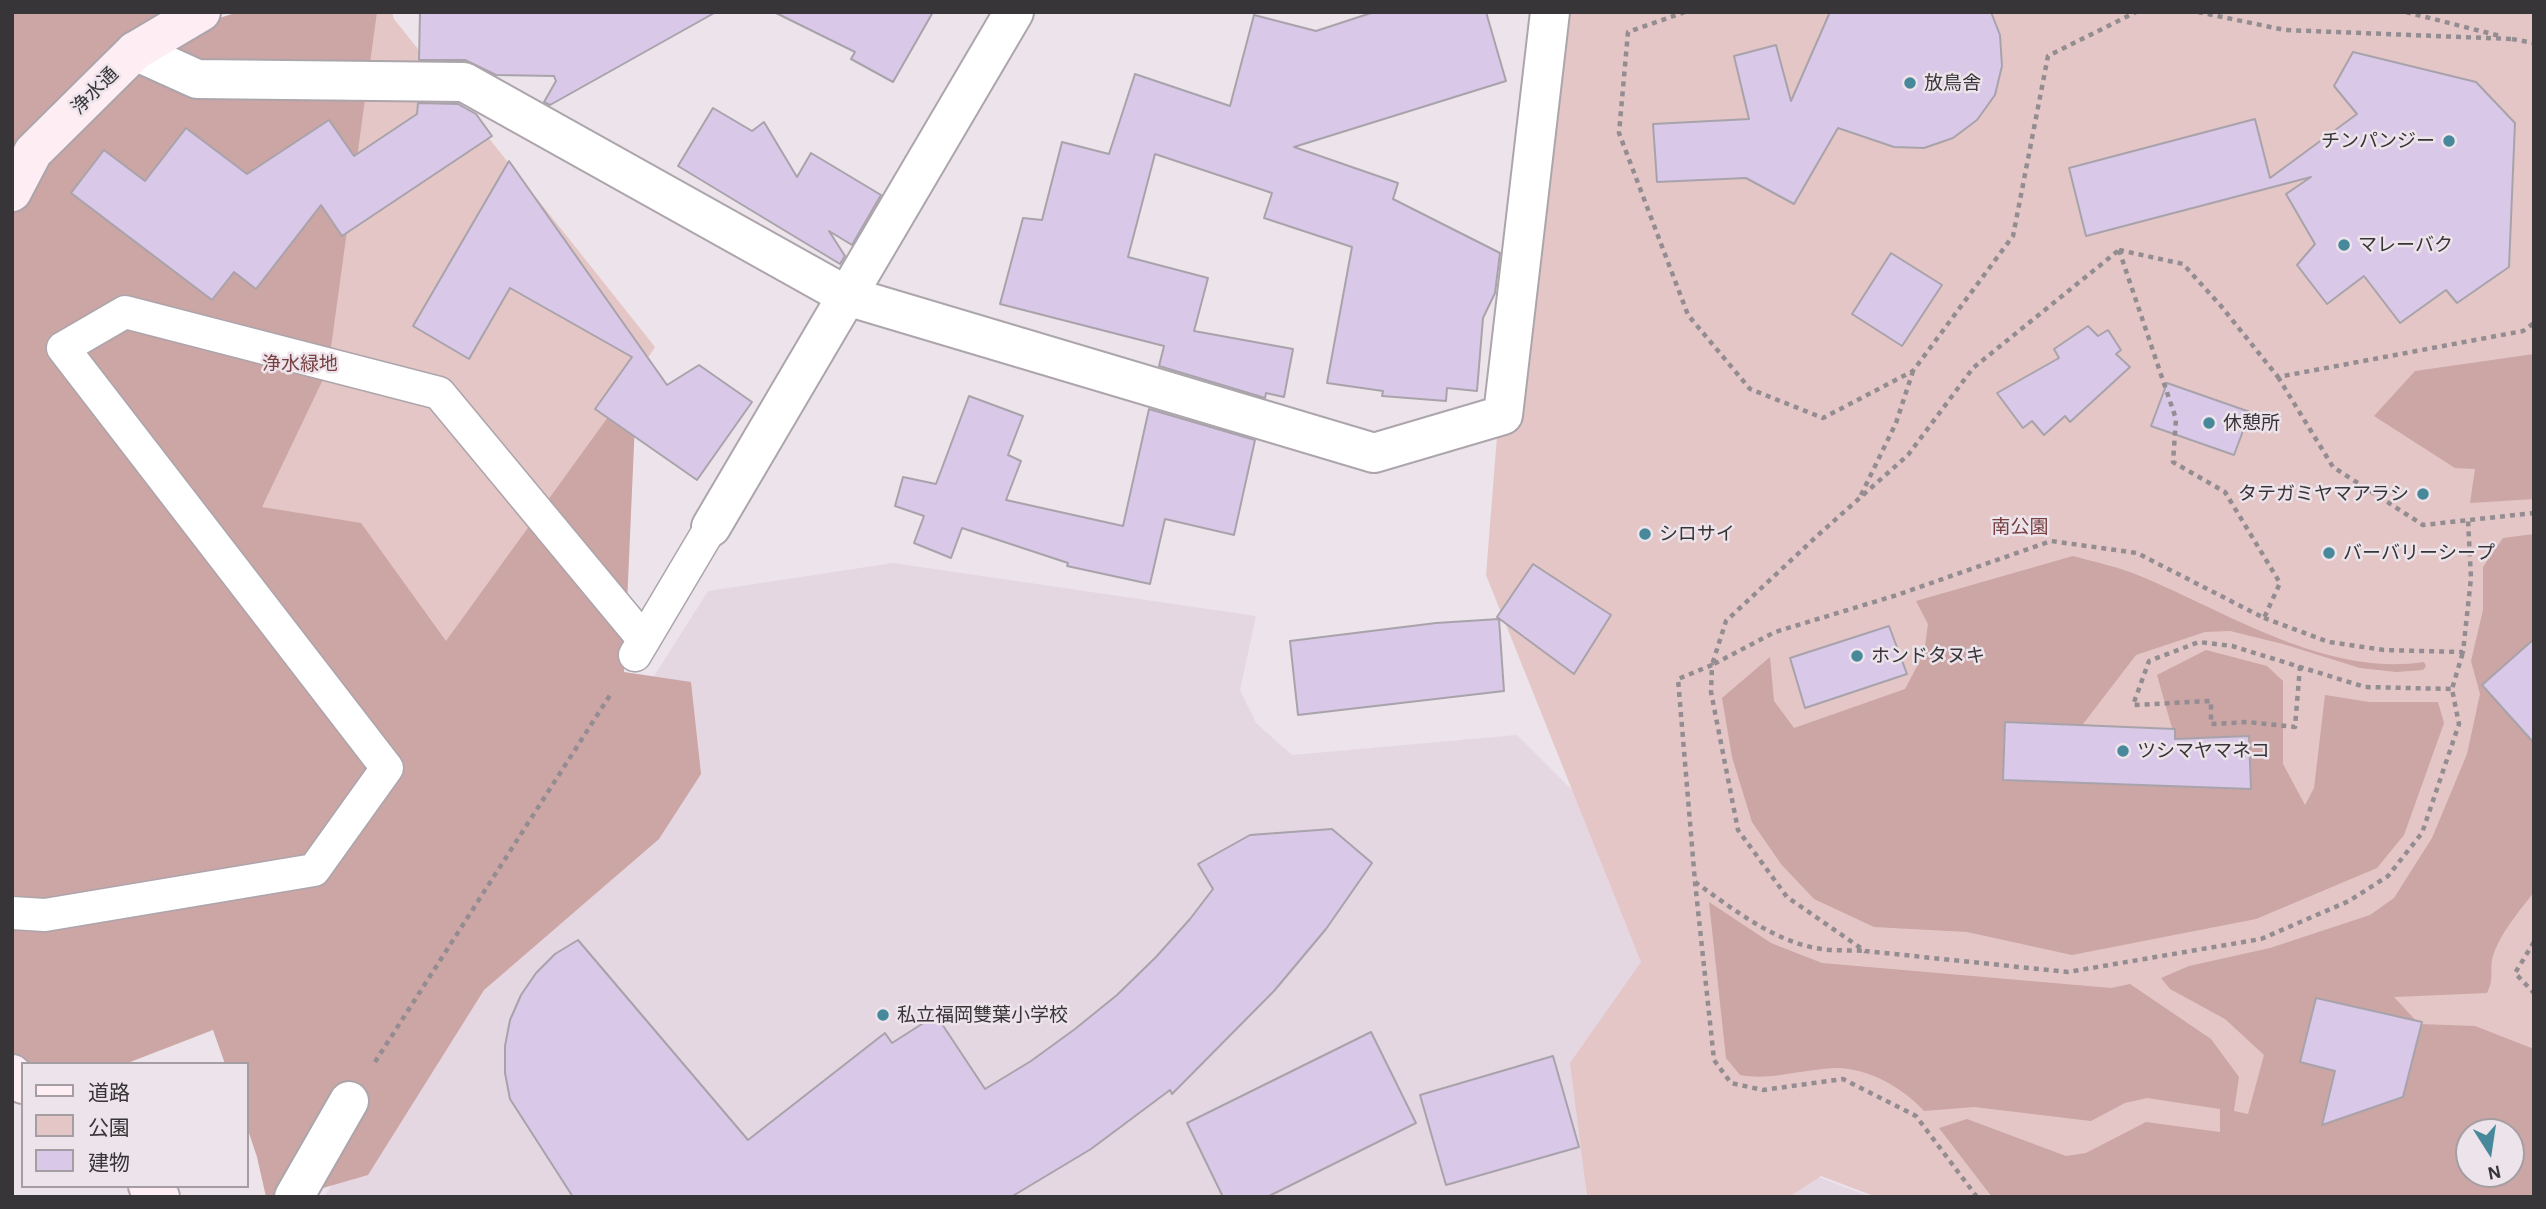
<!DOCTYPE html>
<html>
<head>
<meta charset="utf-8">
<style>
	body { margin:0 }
	#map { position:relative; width:2546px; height:1209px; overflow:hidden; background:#ece4ea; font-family:"Alegreya Sans","Noto Sans JP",sans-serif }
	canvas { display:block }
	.frame { position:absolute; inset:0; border:14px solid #383538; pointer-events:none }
	.legend { position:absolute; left:21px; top:1062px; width:228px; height:126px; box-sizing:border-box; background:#ece4ea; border:2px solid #a49ea3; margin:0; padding:9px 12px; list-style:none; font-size:21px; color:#383538 }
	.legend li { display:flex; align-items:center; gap:14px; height:35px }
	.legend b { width:35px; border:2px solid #a49ea3 }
	.north { position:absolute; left:2455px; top:1118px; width:70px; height:70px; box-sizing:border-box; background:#ece4ea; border:2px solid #a49ea3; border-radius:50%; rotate:168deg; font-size:19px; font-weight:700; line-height:28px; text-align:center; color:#383538 }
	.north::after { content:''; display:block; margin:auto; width:24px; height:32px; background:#47899a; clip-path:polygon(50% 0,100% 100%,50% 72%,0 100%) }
</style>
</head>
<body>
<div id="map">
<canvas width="2546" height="1209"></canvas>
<div class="frame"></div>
<ul class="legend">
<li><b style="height:9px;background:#feedf3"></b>道路</li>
<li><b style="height:19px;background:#e4c6c6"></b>公園</li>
<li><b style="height:19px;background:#d9c8e7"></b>建物</li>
</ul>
<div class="north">N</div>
</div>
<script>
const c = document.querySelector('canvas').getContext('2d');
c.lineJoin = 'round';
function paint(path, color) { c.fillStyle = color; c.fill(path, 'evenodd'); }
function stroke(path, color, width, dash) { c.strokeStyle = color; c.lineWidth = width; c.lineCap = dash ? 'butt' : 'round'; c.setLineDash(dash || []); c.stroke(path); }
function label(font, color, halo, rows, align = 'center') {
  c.font = font + ' "Alegreya Sans","Noto Sans JP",sans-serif'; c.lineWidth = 5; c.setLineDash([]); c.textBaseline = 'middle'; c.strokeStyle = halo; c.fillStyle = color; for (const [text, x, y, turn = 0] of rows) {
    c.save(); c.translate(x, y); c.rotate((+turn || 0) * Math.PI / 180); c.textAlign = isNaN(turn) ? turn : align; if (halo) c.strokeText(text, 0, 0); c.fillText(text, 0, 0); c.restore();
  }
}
const built = new Path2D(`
	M 893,563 L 1256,616 L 1240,690 L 1256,723 L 1292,755 L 1517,735 L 1602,820 L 1664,966 L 1579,1074 L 1586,1197 L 324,1197 L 708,591 Z
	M 1816,1176 L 1868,1196 L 1869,1197 L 1785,1197 Z`);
const green = new Path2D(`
	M 12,12 L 203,23 L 239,12 L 392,12 L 394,19 L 655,347 L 310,868 Z
	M 1555,12 L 2534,12 L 2534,1197 L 1870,1197 L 1871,1195 L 1821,1176 L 1789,1197 L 1587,1197 L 1570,1063 L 1641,962 L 1486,575 L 1504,348 ZM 2469,1132 L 2511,1132 L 2511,1174 L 2469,1174 Z`);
const forest = new Path2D(`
	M 12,12 L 188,12 L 203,23 L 239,12 L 377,12 L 328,369 L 262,507 L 361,523 L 446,641 L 637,377 L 624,672 L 691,682 L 701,774 L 659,839 L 484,990 L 368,1175 L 292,1197 L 266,1197 L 257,1157 L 247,1127 L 247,1064 L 225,1064 L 213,1030 L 125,1064 L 24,1064 L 12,1051 Z
	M 2534,354 L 2534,499 L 2470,503 L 2475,469 L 2455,468 L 2374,416 L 2415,371 Z
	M 2534,534 L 2534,892 C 2519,912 2498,935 2492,960 C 2490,973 2494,979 2487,993 L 2394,997 L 2419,1024 L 2475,1026 L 2534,1049 L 2534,1197 L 1992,1197 L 1939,1128 L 1967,1119 L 2066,1156 L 2086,1153 L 2146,1122 L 2220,1132 L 2220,1109 L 2147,1098 L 2125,1103 L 2091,1121 L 1974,1107 L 1924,1111 C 1906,1091 1877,1073 1849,1069 C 1834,1066 1816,1070 1800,1072 C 1780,1075 1761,1079 1740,1075 L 1726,1058 L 1709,902 L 1771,943 L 1822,963 L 2111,988 L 2130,984 L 2211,1039 L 2239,1077 L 2234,1111 L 2248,1114 L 2264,1055 L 2225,1019 L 2170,989 L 2161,978 L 2189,966 L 2270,948 L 2370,915 L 2394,898 L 2432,838 L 2467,754 L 2480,694 L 2471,661 L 2483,610 L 2483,567 L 2503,538 ZM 2469,1132 L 2511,1132 L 2511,1174 L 2469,1174 Z
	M 2073,556 C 2095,562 2119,567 2140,576 C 2227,612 2326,677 2424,662 L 2426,666 L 2423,670 L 2396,672 L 2360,668 L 2283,644 L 2230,631 L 2205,632 L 2136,655 L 2083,724 L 2174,735 L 2157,675 L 2206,650 L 2267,666 L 2283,681 L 2283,764 L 2305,805 L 2314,788 L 2325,695 L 2369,702 L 2438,702 L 2444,723 L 2404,835 L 2377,868 L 2256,919 L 2072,955 L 1967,932 L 1874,927 L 1814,899 L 1781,864 L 1752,822 L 1732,757 L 1722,698 L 1770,657 L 1774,701 L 1794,728 L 1905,689 L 1924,653 L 1928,624 L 1916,601 Z`);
const building = new Path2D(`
	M 420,12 L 716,12 L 550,105 L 544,102 L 556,81 L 554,76 L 496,75 L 465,60 L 419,60 Z
	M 774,12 L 933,12 L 893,82 L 851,59 L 855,52 Z
	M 1374,12 L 1486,12 L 1506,81 L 1294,147 L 1398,183 L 1393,199 L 1500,253 L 1495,293 L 1483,318 L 1477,391 L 1447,388 L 1446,401 L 1382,396 L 1383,391 L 1327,383 L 1352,247 L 1264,218 L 1272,193 L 1155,154 L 1128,257 L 1208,278 L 1194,331 L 1293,349 L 1284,397 L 1266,393 L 1265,398 L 1159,366 L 1164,346 L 1000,304 L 1023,218 L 1042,220 L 1062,142 L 1109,154 L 1135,74 L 1230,106 L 1254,15 L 1316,31 Z
	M 1830,12 L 1991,12 L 2000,35 L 2002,66 L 1995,95 L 1977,120 L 1953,138 L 1924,148 L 1894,147 L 1838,128 L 1794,204 L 1746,178 L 1657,182 L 1653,124 L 1749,119 L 1734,56 L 1776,45 L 1791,101 Z
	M 2353,52 L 2476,82 L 2515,123 L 2509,267 L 2457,303 L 2446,290 L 2400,323 L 2364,276 L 2327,304 L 2297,265 L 2315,244 L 2286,194 L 2311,177 L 2086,236 L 2069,168 L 2255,119 L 2270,178 L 2357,114 L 2334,86 Z
	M 418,103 L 458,104 L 476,114 L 492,136 L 342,236 L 321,205 L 256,289 L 234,272 L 212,300 L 71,193 L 104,150 L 145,181 L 186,128 L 247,174 L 329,120 L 354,156 L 417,114 Z
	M 713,108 L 752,131 L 764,122 L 797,177 L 811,153 L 881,195 L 852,245 L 829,231 L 845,256 L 840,264 L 678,166 Z
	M 509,161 L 667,385 L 699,365 L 752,402 L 697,480 L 595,409 L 632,357 L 510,288 L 469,359 L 413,326 Z
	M 1891,253 L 1942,285 L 1902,346 L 1852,314 Z
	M 2088,326 L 2098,336 L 2108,330 L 2121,350 L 2116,354 L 2130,367 L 2070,422 L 2065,416 L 2044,435 L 2032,421 L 2023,428 L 1997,393 L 2059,358 L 2054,349 Z
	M 2167,383 L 2250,412 L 2234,455 L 2151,426 Z
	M 969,396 L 1023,416 L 1008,455 L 1021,461 L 1006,500 L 1123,526 L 1149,409 L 1255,440 L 1234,535 L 1165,519 L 1150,584 L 1067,566 L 1068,563 L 962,528 L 951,558 L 914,543 L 924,516 L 895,506 L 903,477 L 936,484 Z
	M 1533,564 L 1611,615 L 1574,674 L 1497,617 Z
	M 1499,619 L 1504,691 L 1298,715 L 1290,641 L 1436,623 Z
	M 1889,626 L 1907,674 L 1805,708 L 1790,658 Z
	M 2534,639 L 2534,743 L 2482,685 Z
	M 2005,722 L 2175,729 L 2175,739 L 2249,736 L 2251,789 L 2003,780 Z
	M 1332,829 L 1372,863 L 1326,929 L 1274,991 L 1172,1094 L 1170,1090 L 1091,1149 L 1011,1197 L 573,1197 L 510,1099 L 505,1073 L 505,1046 L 510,1020 L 521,995 L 536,973 L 555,954 L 578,940 L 748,1140 L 885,1033 L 892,1043 L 936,1015 L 985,1089 L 1031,1061 L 1075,1029 L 1117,995 L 1156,957 L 1190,919 L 1213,889 L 1198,864 L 1250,835 Z
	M 2316,998 L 2422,1022 L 2403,1097 L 2322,1125 L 2335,1071 L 2300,1062 Z
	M 1371,1032 L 1416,1123 L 1267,1197 L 1223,1197 L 1187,1123 Z
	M 1553,1056 L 1579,1147 L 1446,1185 L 1420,1095 Z`);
const path = new Path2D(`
	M 1685,12 L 1628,32 L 1619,133 L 1688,315 L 1750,389 L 1823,418 L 1913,371 L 2013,236 L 2048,56 L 2136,12
	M 2198,12 L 2285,30 L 2512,39
	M 2406,12 L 2500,36
	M 2512,39 L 2534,43
	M 2119,250 L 2176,419 L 2173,462 L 2225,492 L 2280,583 L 2264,618 L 2137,553 L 2051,541 L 1897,595 L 1775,632 L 1712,665 L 1726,621 L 1817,536 L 1908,455 L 1973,368 Z
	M 2119,250 L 2183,264 L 2221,306 L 2278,377 L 2523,331 L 2534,323
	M 2278,377 L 2333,467 L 2423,525 L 2534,513
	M 1861,495 L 1896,423 L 1913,371
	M 2264,618 L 2329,642 L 2384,650 L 2463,652 L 2471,578 L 2468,520
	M 2300,666 L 2295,727 L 2248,722 L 2211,724 L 2211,701 L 2133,705 L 2149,661 L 2199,642 L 2232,646 L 2365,687 L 2452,689
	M 1695,882 C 1733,909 1774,942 1821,949 C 1835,951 1850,950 1865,951
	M 2534,942 L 2515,973 L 2534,993
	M 375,1062 L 612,692
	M 1977,1197 L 1916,1116 L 1843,1079 L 1763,1090 L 1731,1083 L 1714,1060 L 1695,882 L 1678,679 L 1712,665 L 1711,692 L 1738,830 L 1787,897 L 1865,951 L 2068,972 L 2261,939 L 2349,901 L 2388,876 L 2422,833 L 2459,724 L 2452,689 L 2463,652`);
const lane = new Path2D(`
	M 635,655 L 711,527
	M 12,913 L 45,915 L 314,870 L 387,768 L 63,348 L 125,312 L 439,393 L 644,640`);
const street = new Path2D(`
	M 135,51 L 197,79 L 464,82 L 847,296 L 1374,453 L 1503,415 L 1550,12
	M 711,527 L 1014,12
	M 294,1197 L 349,1101`);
const secondary = new Path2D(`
	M 12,192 L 33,152 L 135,51 L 201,12
	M 12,1074 L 23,1084
	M 148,1186 L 160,1197`);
const markers = [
	[1910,83,7,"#47899a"],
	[2449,141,7,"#47899a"],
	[2344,245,7,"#47899a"],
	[2209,423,7,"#47899a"],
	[2423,494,7,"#47899a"],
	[1645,534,7,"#47899a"],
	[2329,553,7,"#47899a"],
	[1857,656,7,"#47899a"],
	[2123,751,7,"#47899a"],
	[883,1015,7,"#47899a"]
];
const poiNames = [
	["放鳥舎",1924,83],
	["チンパンジー",2435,141,"right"],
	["マレーバク",2358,245],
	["休憩所",2223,423],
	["タテガミヤマアラシ",2409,494,"right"],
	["シロサイ",1659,534],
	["バーバリーシープ",2343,553],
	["ホンドタヌキ",1871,656],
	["ツシマヤマネコ",2137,751],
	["私立福岡雙葉小学校",897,1015]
];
const streetNames = [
	["浄水通",95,91,-45]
];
const parkNames = [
	["浄水緑地",300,364],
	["南公園",2020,527]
];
paint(built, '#e5d7e2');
paint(green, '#e4c6c6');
paint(forest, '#cca5a5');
paint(building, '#d9c8e7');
stroke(building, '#a8a3ab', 2);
stroke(lane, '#aca5ab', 35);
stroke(street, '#aca5ab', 42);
stroke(secondary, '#aca5ab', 42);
stroke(path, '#938d92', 4.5, [5, 5]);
stroke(lane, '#fff', 32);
stroke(street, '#fff', 38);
stroke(secondary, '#feedf3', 38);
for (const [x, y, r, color] of markers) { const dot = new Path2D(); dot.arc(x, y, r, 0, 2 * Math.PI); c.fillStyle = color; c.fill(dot); stroke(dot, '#ece4ea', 2.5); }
label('19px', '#383538', '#ece4ea', poiNames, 'left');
label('19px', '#383538', '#ece4ea', streetNames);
label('19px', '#794143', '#ece4ea', parkNames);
</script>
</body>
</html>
